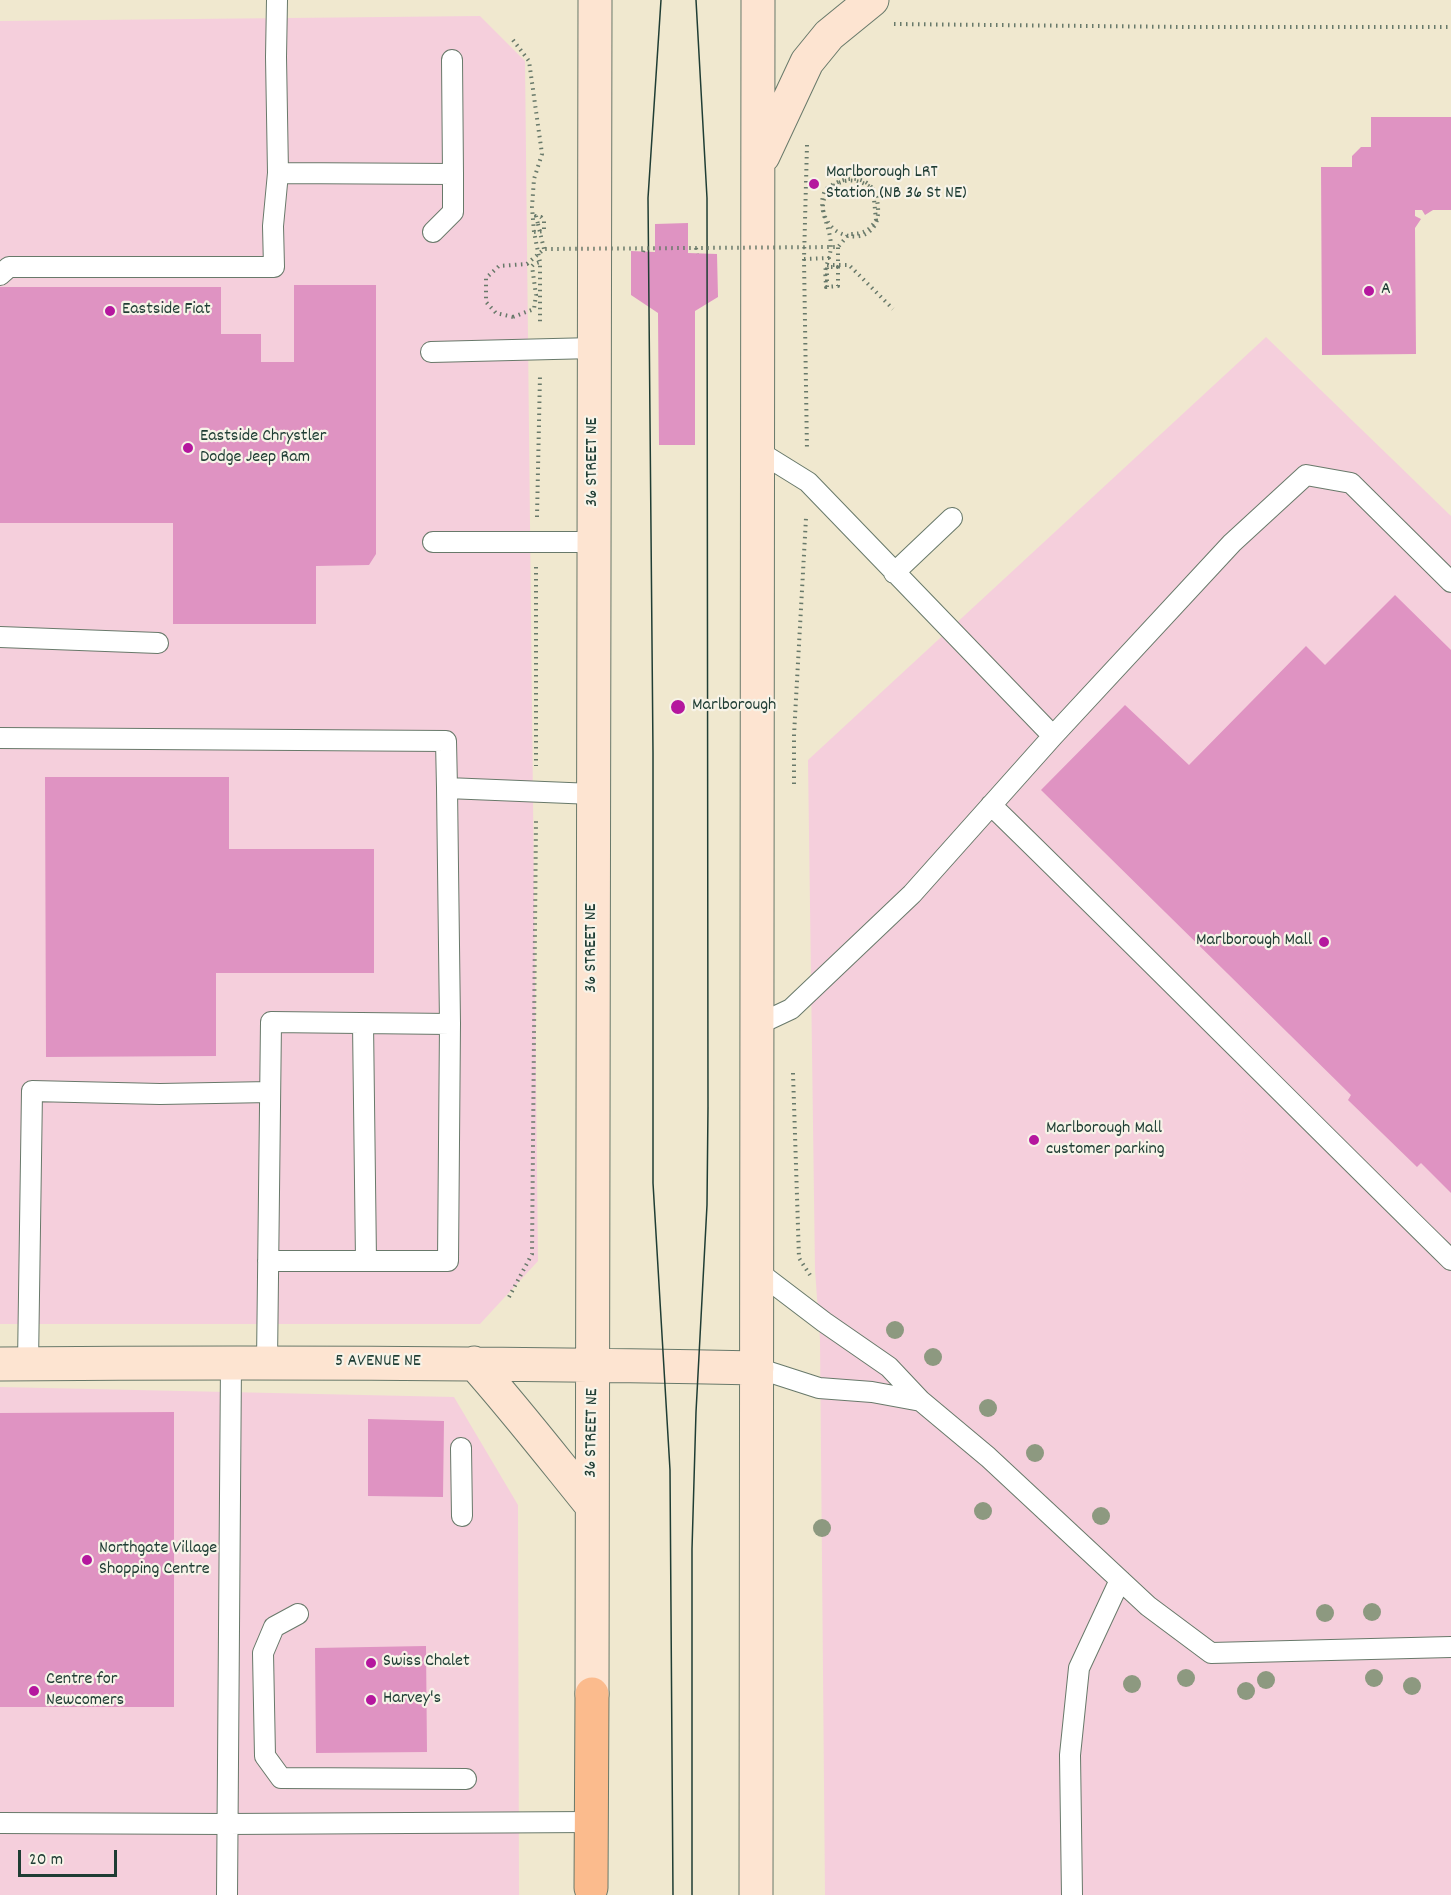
<!DOCTYPE html>
<html>
<head>
<meta charset="utf-8">
<style>
	body { margin:0 }
	#map { position:relative; width:1451px; height:1895px; overflow:hidden; background:#f0e8cf; font-family:Dekko,sans-serif }
	canvas { display:block }
	.scale { position:absolute; left:18px; top:1850px; width:99px; height:27px; box-sizing:border-box; border:3px solid #1f3d34; border-top:0; padding-left:8px; font-size:18px; line-height:21px; white-space:nowrap; color:#1f3d34; -webkit-text-stroke:4px #f7f3e8; paint-order:stroke }
</style>
</head>
<body>
<div id="map">
<canvas width="1451" height="1895"></canvas>
<div class="scale">20 m</div>
</div>
<script>
const c = document.querySelector('canvas').getContext('2d');
c.lineJoin = 'round';
function paint(path, color) { c.fillStyle = color; c.fill(path, 'evenodd'); }
function stroke(path, color, width, dash) { c.strokeStyle = color; c.lineWidth = width; c.lineCap = dash ? 'butt' : 'round'; c.setLineDash(dash || []); c.stroke(path); }
function label(font, color, halo, rows, align = 'center') {
  c.font = font + ' Dekko,sans-serif'; c.lineWidth = 4.5; c.setLineDash([]); c.textBaseline = 'middle'; c.strokeStyle = halo; c.fillStyle = color; for (const [text, x, y, turn = 0] of rows) {
    c.save(); c.translate(x, y); c.rotate((+turn || 0) * Math.PI / 180); c.textAlign = isNaN(turn) ? turn : align; if (halo) c.strokeText(text, 0, 0); c.fillText(text, 0, 0); c.restore();
  }
}
const built = new Path2D(`
	M 480,16 L 525,61 L 538,1261 L 480,1324 L 0,1324 L 0,21 Z
	M 1266,337 L 1451,516 L 1451,1895 L 825,1895 L 820,1340 L 815,1270 L 808,760 Z
	M 0,1387 L 454,1397 L 518,1505 L 519,1895 L 0,1895 Z`);
const building = new Path2D(`
	M 1371,117 L 1451,117 L 1451,210 L 1433,210 L 1425,215 L 1422,210 L 1415,210 L 1415,216 L 1421,219 L 1415,228 L 1416,354 L 1322,355 L 1321,167 L 1352,167 L 1352,156 L 1361,147 L 1371,147 Z
	M 688,223 L 688,253 L 717,254 L 718,297 L 695,311 L 695,445 L 659,445 L 658,313 L 631,295 L 631,251 L 655,252 L 655,224 Z
	M 294,285 L 376,285 L 376,554 L 369,565 L 316,566 L 316,624 L 173,624 L 173,523 L 0,523 L 0,287 L 221,287 L 221,334 L 261,334 L 261,362 L 294,362 Z
	M 1395,595 L 1451,650 L 1451,1193 L 1421,1163 L 1417,1167 L 1348,1100 L 1351,1095 L 1041,790 L 1125,705 L 1189,765 L 1306,646 L 1325,665 Z
	M 45,777 L 229,777 L 229,849 L 374,849 L 374,973 L 216,973 L 216,1056 L 46,1057 Z
	M 174,1412 L 174,1707 L 0,1707 L 0,1413 Z
	M 368,1419 L 444,1421 L 443,1497 L 368,1496 Z
	M 426,1646 L 427,1752 L 316,1753 L 315,1648 Z`);
const path = new Path2D(`
	M 894,24 L 1188,27 L 1451,27
	M 513,40 L 529,61 L 542,154 L 534,179 L 532,207 L 534,232 L 540,262 L 540,322
	M 807,145 L 804,259 L 831,258
	M 534,232 L 544,231 L 544,221 L 541,217 L 536,216 L 538,224
	M 696,248 L 697,254
	M 643,252 L 644,248
	M 804,259 L 807,451
	M 827,265 L 849,265 L 893,309
	M 838,267 L 838,286 L 826,287 C 826,280 824,270 827,264 C 830,255 832,248 830,237 C 828,223 818,208 824,193 C 826,188 830,186 834,184 C 852,174 873,178 877,200 C 879,210 879,223 871,230 C 861,241 839,237 830,225 C 808,197 842,165 873,189 L 876,220 C 869,232 862,234 849,234
	M 513,317 L 534,309 L 536,295 L 532,266 L 534,264 L 540,262
	M 537,517 L 540,375
	M 536,567 L 536,766
	M 794,784 L 794,735 L 806,518
	M 793,1073 L 799,1258 L 810,1275
	M 509,1297 L 532,1254 L 536,819`);
const lane = new Path2D(`
	M 278,173 L 453,174 L 452,60
	M 433,232 L 453,212 L 453,174
	M 0,275 L 9,267 L 274,267 L 273,226 L 278,173 L 276,57 L 277,0
	M 431,352 L 594,348
	M 758,451 L 808,482 L 1053,736
	M 433,542 L 593,542
	M 894,573 L 952,518
	M 0,637 L 158,643
	M 0,738 L 446,741 L 447,788
	M 991,805 C 1146,956 1297,1109 1451,1260
	M 450,1024 L 447,788 L 593,794
	M 757,1025 L 791,1009 L 912,894 L 1053,736 L 1232,543 L 1306,475 L 1351,483 L 1451,582
	M 268,1261 L 366,1261
	M 757,1271 L 824,1322 L 889,1367 L 921,1401 L 988,1457 L 1148,1606 L 1211,1653 L 1451,1647
	M 267,1362 L 271,1022 L 450,1024 L 448,1261 L 366,1261 L 363,1023
	M 28,1363 L 32,1091 L 160,1094 L 270,1092
	M 757,1368 L 819,1388 L 872,1392 L 921,1401
	M 461,1448 L 462,1516
	M 298,1614 L 274,1627 L 263,1653 L 265,1756 L 281,1778 L 466,1779
	M 0,1823 L 227,1824 L 591,1822
	M 227,1895 L 231,1362
	M 1072,1895 L 1070,1755 L 1079,1668 L 1120,1580`);
const secondary = new Path2D(`
	M 763,156 L 807,62 L 829,35 L 872,0
	M 474,1363 C 515,1409 553,1458 592,1506
	M 0,1364 C 252,1362 504,1363 757,1368
	M 592,1694 L 595,0
	M 756,1895 L 758,0`);
const primary = new Path2D(`
	M 591,1888 L 592,1694`);
const tram = new Path2D(`
	M 661,0 L 648,198 L 653,753 L 653,1183 L 670,1470 L 673,1895
	M 692,1895 L 692,1549 L 696,1412 L 707,1205 L 708,1107 L 707,198 L 696,0`);
const pathBridge = new Path2D(`
	M 538,224 L 544,249
	M 838,267 L 838,247
	M 827,287 L 827,267 L 838,267
	M 513,317 L 496,313 L 486,302 L 486,278 L 499,266 L 527,264 L 544,249 L 838,247 L 849,234`);
const trees = [
	[895,1330],
	[933,1357],
	[988,1408],
	[1035,1453],
	[983,1511],
	[1101,1516],
	[822,1528],
	[1372,1612],
	[1325,1613],
	[1186,1678],
	[1374,1678],
	[1266,1680],
	[1132,1684],
	[1412,1686],
	[1246,1691]
];
const markers = [
	[814,184,6,"#b5179e"],
	[1369,291,6,"#b5179e"],
	[110,311,6,"#b5179e"],
	[188,448,6,"#b5179e"],
	[678,707,8,"#b5179e"],
	[1324,942,6,"#b5179e"],
	[1034,1140,6,"#b5179e"],
	[87,1560,6,"#b5179e"],
	[371,1663,6,"#b5179e"],
	[34,1691,6,"#b5179e"],
	[371,1700,6,"#b5179e"]
];
const poiNames = [
	["Marlborough LRT",826,174],
	["Station (NB 36 St NE)",826,195],
	["A",1381,291],
	["Eastside Fiat",122,311],
	["Eastside Chrystler",200,438],
	["Dodge Jeep Ram",200,459],
	["Marlborough",692,707],
	["Marlborough Mall",1312,942,"right"],
	["Marlborough Mall",1046,1130],
	["customer parking",1046,1151],
	["Northgate Village",99,1550],
	["Shopping Centre",99,1571],
	["Swiss Chalet",383,1663],
	["Centre for",46,1681],
	["Newcomers",46,1702],
	["Harvey's",383,1700]
];
const streetNames = [
	["36 STREET NE",594,462,-90],
	["36 STREET NE",593,948,-90],
	["5 AVENUE NE",378,1363],
	["36 STREET NE",593,1433,-89]
];
paint(built, '#f5cfdc');
paint(building, '#df93c2');
stroke(lane, '#68796a', 22);
stroke(secondary, '#68796a', 35);
stroke(primary, '#68796a', 35);
stroke(path, '#68796a', 4, [1.5, 4.5]);
stroke(lane, '#fff', 20);
stroke(secondary, '#fde4d1', 33);
stroke(primary, '#fbbb8d', 33);
stroke(tram, '#1f3d34', 1.5);
stroke(pathBridge, '#68796a', 4, [1.5, 4.5]);
c.fillStyle = '#8d9980';
for (const [x, y] of trees) { c.beginPath(); c.arc(x, y, 9, 0, 2 * Math.PI); c.fill(); }
for (const [x, y, r, color] of markers) { const dot = new Path2D(); dot.arc(x, y, r, 0, 2 * Math.PI); c.fillStyle = color; c.fill(dot); stroke(dot, '#f7f3e8', 2); }
label('18px', '#1f3d34', '#f7f3e8', poiNames, 'left');
label('18px', '#1f3d34', '#f7f3e8', streetNames);
</script>
</body>
</html>
